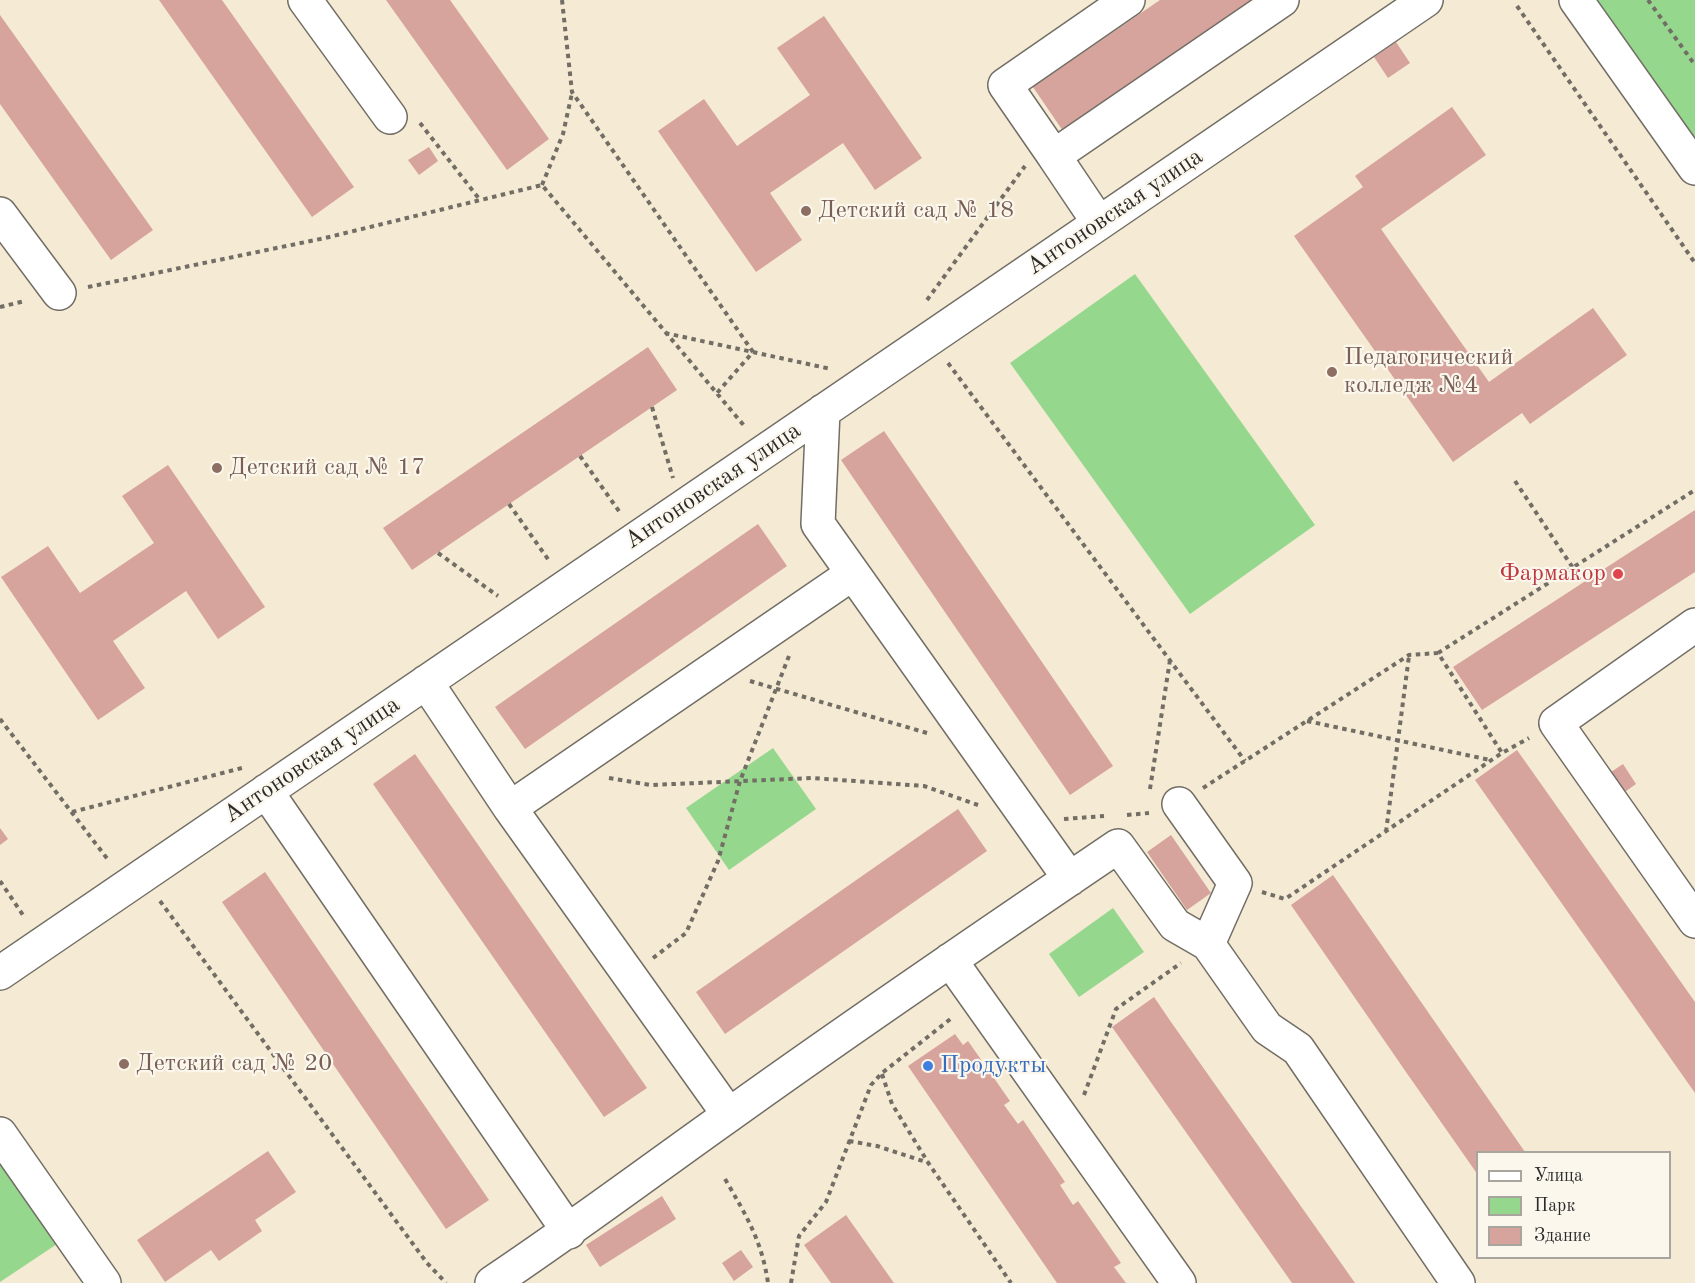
<!DOCTYPE html>
<html>
<head>
<meta charset="utf-8">
<style>
	body { margin:0 }
	#map { position:relative; width:1695px; height:1283px; overflow:hidden; background:#f5ead3; font-family:"Old Standard TT",serif }
	canvas { display:block }
	.legend { position:absolute; left:1476px; top:1151px; width:195px; height:108px; box-sizing:border-box; background:#fbf7ec; border:2px solid #a8a59f; margin:0; padding:8px 10px; list-style:none; font-size:18px; color:#2b2b2b }
	.legend li { display:flex; align-items:center; gap:12px; height:30px }
	.legend b { width:30px; border:2px solid #a8a59f }
</style>
</head>
<body>
<div id="map">
<canvas width="1695" height="1283"></canvas>
<ul class="legend">
<li><b style="height:8px;background:#fff"></b>Улица</li>
<li><b style="height:16px;background:#96d78e"></b>Парк</li>
<li><b style="height:16px;background:#d6a39d"></b>Здание</li>
</ul>
</div>
<script>
const c = document.querySelector('canvas').getContext('2d');
c.lineJoin = 'round';
function paint(path, color) { c.fillStyle = color; c.fill(path, 'evenodd'); }
function stroke(path, color, width, dash) { c.strokeStyle = color; c.lineWidth = width; c.lineCap = dash ? 'butt' : 'round'; c.setLineDash(dash || []); c.stroke(path); }
function label(font, color, halo, rows, align = 'center') {
  c.font = font + ' "Old Standard TT",serif'; c.lineWidth = 4.5; c.setLineDash([]); c.textBaseline = 'middle'; c.strokeStyle = halo; c.fillStyle = color; for (const [text, x, y, turn = 0] of rows) {
    c.save(); c.translate(x, y); c.rotate((+turn || 0) * Math.PI / 180); c.textAlign = isNaN(turn) ? turn : align; if (halo) c.strokeText(text, 0, 0); c.fillText(text, 0, 0); c.restore();
  }
}
const green = new Path2D(`
	M 1596,0 L 1695,0 L 1695,138 Z
	M 1135,274 L 1315,525 L 1190,614 L 1010,363 Z
	M 773,748 L 816,809 L 729,870 L 686,808 Z
	M 1113,908 L 1144,952 L 1079,997 L 1049,954 Z
	M 0,1120 L 75,1232 L 0,1282 Z`);
const building = new Path2D(`
	M 159,0 L 222,0 L 354,187 L 312,217 Z
	M 386,0 L 450,0 L 549,139 L 507,170 Z
	M 1160,0 L 1253,0 L 1063,131 L 1033,87 Z
	M 0,15 L 153,230 L 111,260 L 0,104 Z
	M 824,16 L 922,158 L 875,190 L 843,143 L 770,193 L 802,240 L 756,272 L 658,131 L 704,99 L 737,146 L 810,95 L 777,48 Z
	M 1396,42 L 1410,63 L 1388,78 L 1374,57 Z
	M 1452,107 L 1486,155 L 1381,229 L 1400,256 L 1489,382 L 1593,308 L 1627,355 L 1530,424 L 1522,413 L 1453,462 L 1294,236 L 1363,187 L 1355,176 Z
	M 429,147 L 438,161 L 419,175 L 408,160 Z
	M 648,347 L 677,390 L 412,570 L 383,528 Z
	M 884,431 L 1113,766 L 1070,795 L 841,460 Z
	M 168,465 L 265,607 L 218,639 L 186,591 L 113,641 L 145,688 L 98,720 L 1,577 L 48,546 L 80,593 L 154,543 L 122,496 Z
	M 1695,510 L 1695,572 L 1482,710 L 1453,667 Z
	M 758,524 L 787,566 L 525,749 L 495,707 Z
	M 1517,750 L 1695,1002 L 1695,1093 L 1475,780 Z
	M 415,754 L 647,1088 L 604,1117 L 373,784 Z
	M 1623,764 L 1636,784 L 1622,794 L 1608,774 Z
	M 958,809 L 987,851 L 725,1034 L 696,992 Z
	M 0,828 L 8,839 L 0,845 Z
	M 1171,835 L 1211,893 L 1187,910 L 1147,852 Z
	M 265,872 L 489,1200 L 446,1229 L 222,902 Z
	M 1333,875 L 1525,1152 L 1478,1152 L 1478,1175 L 1406,1072 L 1291,905 Z
	M 1154,997 L 1171,1022 L 1355,1283 L 1292,1283 L 1112,1027 Z
	M 955,1034 L 963,1045 L 968,1041 L 1010,1101 L 1004,1105 L 1018,1124 L 1023,1120 L 1065,1182 L 1060,1185 L 1073,1205 L 1078,1201 L 1121,1263 L 1114,1267 L 1126,1283 L 1057,1283 L 908,1066 Z
	M 268,1151 L 296,1192 L 255,1220 L 262,1231 L 219,1261 L 211,1250 L 165,1282 L 137,1240 Z
	M 662,1196 L 676,1219 L 600,1267 L 586,1245 Z
	M 846,1215 L 894,1283 L 831,1283 L 804,1245 Z
	M 741,1250 L 753,1267 L 734,1281 L 722,1263 Z`);
const path = new Path2D(`
	M 562,0 L 572,92 L 753,352 L 717,393
	M 1648,0 L 1695,65
	M 1517,6 L 1695,263
	M 420,123 L 480,200
	M 542,185 L 563,134 L 572,93
	M 88,287 L 325,238 L 542,185 L 746,428
	M 927,300 L 1025,166
	M 0,307 L 25,301
	M 665,333 L 831,369
	M 948,363 L 1245,761
	M 652,407 L 673,478
	M 580,456 L 621,514
	M 1515,481 L 1573,568
	M 509,504 L 550,562
	M 438,553 L 498,596
	M 1438,653 L 1695,490
	M 750,681 L 927,733
	M 0,719 L 109,861
	M 1307,721 L 1490,760
	M 609,778 L 651,785 L 812,778 L 924,786 L 978,805
	M 1203,788 L 1409,655 L 1438,653 L 1502,753
	M 1150,789 L 1170,660
	M 72,812 L 242,768
	M 1127,815 L 1149,813
	M 1064,819 L 1104,816
	M 1386,832 L 1409,656
	M 0,881 L 25,918
	M 1262,892 L 1285,899 L 1502,753 L 1529,738
	M 160,901 L 427,1263 L 446,1283
	M 653,958 L 686,933 L 718,861 L 740,781 L 789,656
	M 882,1074 L 892,1104 L 929,1164 L 1011,1283
	M 1084,1095 L 1116,1009 L 1181,963
	M 849,1141 L 877,1146 L 929,1163
	M 725,1179 C 746,1215 762,1241 768,1283
	M 791,1283 L 799,1236 L 826,1202 L 871,1085 L 882,1073 L 953,1017`);
const minor = new Path2D(`
	M 305,0 L 390,117
	M 1576,0 L 1695,168
	M 1054,156 L 1005,85 L 1128,0
	M 0,214 L 59,293
	M 1099,223 L 1054,156 L 1282,0
	M 823,411 L 818,524 L 1070,879
	M 1695,625 L 1556,723 L 1695,921
	M 426,682 L 510,808 L 729,1115
	M 266,791 L 569,1232
	M 1179,804 L 1235,883 L 1208,944
	M 510,808 L 852,574
	M 950,960 L 1179,1283
	M 0,973 L 1426,0
	M 0,1134 L 104,1283
	M 492,1283 C 573,1229 650,1171 729,1115 C 857,1023 988,934 1118,846 L 1175,925 L 1208,944 L 1267,1028 L 1298,1049 L 1458,1283`);
const markers = [
	[806,211,6,"#8d6e63"],
	[1332,372,6,"#8d6e63"],
	[217,468,6,"#8d6e63"],
	[1618,574,6,"#e0444e"],
	[124,1064,6,"#8d6e63"],
	[928,1066,6,"#3f7fe0"]
];
const educationNames = [
	["Детский сад № 18",818,211],
	["Педагогический",1344,358],
	["колледж №4",1344,386],
	["Детский сад № 17",229,468],
	["Детский сад № 20",136,1064]
];
const streetNames = [
	["Антоновская улица",1115,212,-34],
	["Антоновская улица",713,486,-34],
	["Антоновская улица",312,760,-34]
];
const healthNames = [
	["Фармакор",1606,574]
];
const shopNames = [
	["Продукты",940,1066]
];
paint(green, '#96d78e');
paint(building, '#d6a39d');
stroke(minor, '#726e66', 36);
stroke(path, '#726e66', 4, [4.5, 4.5]);
stroke(minor, '#fff', 33);
for (const [x, y, r, color] of markers) { const dot = new Path2D(); dot.arc(x, y, r, 0, 2 * Math.PI); c.fillStyle = color; c.fill(dot); stroke(dot, '#fbf7ec', 2); }
label('24px', '#785e54', '#fbf7ec', educationNames, 'left');
label('24px', '#2b2b2b', '#fbf7ec', streetNames);
label('24px', '#be3a42', '#fbf7ec', healthNames, 'right');
label('24px', '#366cbe', '#fbf7ec', shopNames, 'left');
</script>
</body>
</html>
